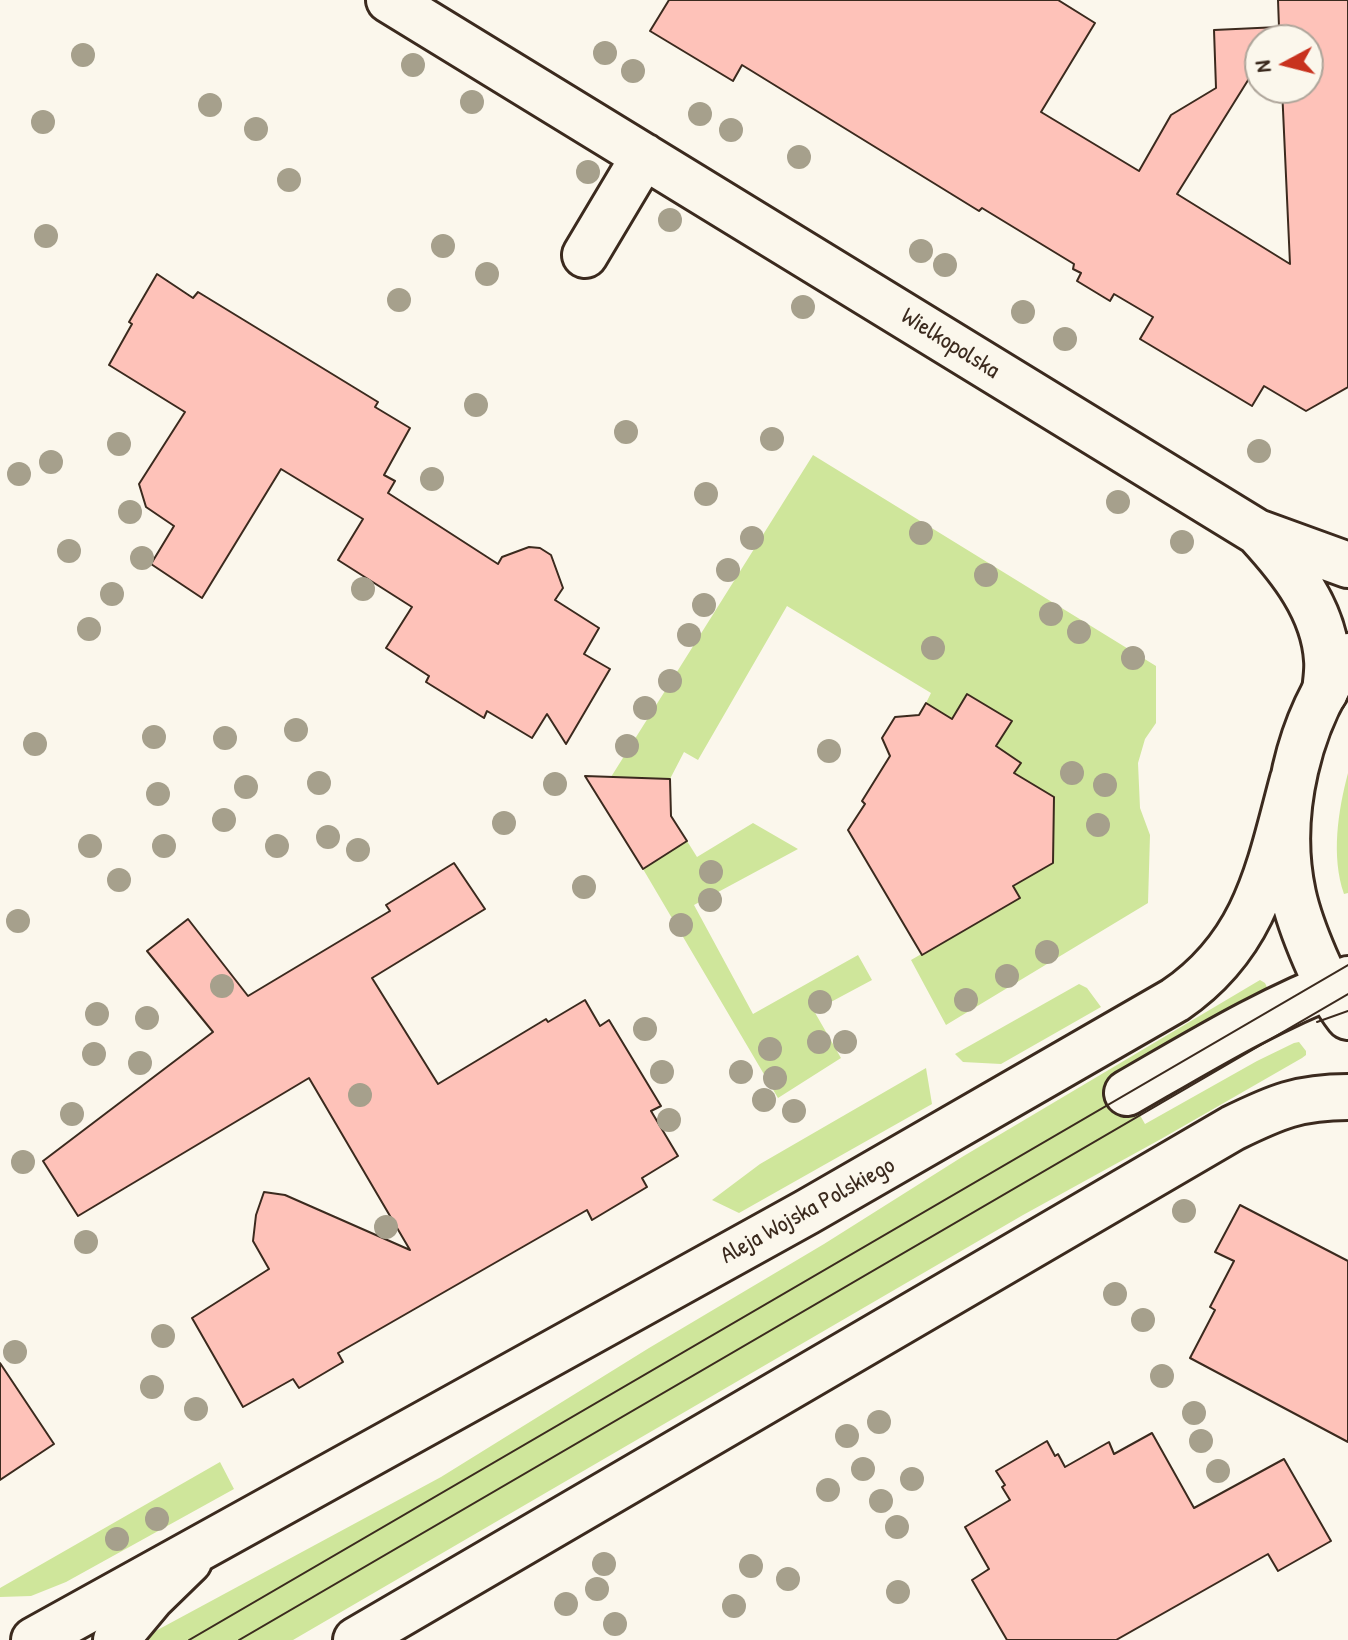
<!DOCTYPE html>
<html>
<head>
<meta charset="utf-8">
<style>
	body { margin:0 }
	#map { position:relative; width:1348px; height:1640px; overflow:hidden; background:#fbf7ec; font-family:"Patrick Hand",sans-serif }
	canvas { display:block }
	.north { position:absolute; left:1244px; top:24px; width:80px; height:80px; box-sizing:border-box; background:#fbf7ec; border:2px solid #aea59a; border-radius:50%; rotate:263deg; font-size:22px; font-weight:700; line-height:32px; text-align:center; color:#3b2a1e }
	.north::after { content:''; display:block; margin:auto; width:28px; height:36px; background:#c8321e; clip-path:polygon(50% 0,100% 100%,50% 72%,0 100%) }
</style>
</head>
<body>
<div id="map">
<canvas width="1348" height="1640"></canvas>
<div class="north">N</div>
</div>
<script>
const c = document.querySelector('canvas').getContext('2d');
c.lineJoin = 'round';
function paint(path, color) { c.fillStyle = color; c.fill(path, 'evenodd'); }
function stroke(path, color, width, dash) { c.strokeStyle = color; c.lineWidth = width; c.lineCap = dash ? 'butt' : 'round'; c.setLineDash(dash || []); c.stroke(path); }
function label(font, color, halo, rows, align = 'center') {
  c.font = font + ' "Patrick Hand",sans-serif'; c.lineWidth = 6; c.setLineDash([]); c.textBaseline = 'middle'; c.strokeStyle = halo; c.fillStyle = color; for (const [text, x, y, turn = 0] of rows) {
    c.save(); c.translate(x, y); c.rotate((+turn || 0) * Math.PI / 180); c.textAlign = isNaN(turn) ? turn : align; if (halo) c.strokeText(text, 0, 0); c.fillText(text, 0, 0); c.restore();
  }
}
const green = new Path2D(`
	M 813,455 L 1156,666 L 1156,723 L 1145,739 L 1138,763 L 1140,808 L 1150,835 L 1148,903 L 946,1025 L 911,960 L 1019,898 L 1013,886 L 1053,863 L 1054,797 L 1014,773 L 1020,762 L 996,746 L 1011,721 L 968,694 L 952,719 L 926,703 L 931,693 L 787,606 L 698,760 L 684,752 L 670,779 L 611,777 Z
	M 1348,773 L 1348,893 L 1344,894 C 1331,856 1338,811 1348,773 Z
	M 753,823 L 798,849 L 694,905 L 753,1014 L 858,955 L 872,980 L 814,1011 L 841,1058 L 778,1098 L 643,869 L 687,841 L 697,857 Z
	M 1260,980 L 1265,983 L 1271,996 L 1122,1084 L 1145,1124 L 1257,1061 L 1294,1043 L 1299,1042 L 1306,1051 L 1306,1055 L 1302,1058 L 1161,1139 L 1023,1215 L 293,1640 L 144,1640 L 150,1634 L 441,1477 L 649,1348 L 824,1244 L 962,1157 Z
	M 1079,984 L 1087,988 L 1101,1007 L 1001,1064 L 963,1062 L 955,1054 Z
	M 926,1068 L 932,1104 L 739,1213 L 712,1200 L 760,1164 Z
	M 220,1462 L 234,1489 L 66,1582 L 31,1596 L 0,1597 L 0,1588 Z`);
const building = new Path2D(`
	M 669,0 L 1058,0 L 1095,23 L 1041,112 L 1139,171 L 1171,115 L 1216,88 L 1214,30 L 1279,27 L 1278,0 L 1348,0 L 1348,387 L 1306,411 L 1264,386 L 1252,406 L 1140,339 L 1153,317 L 1114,294 L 1110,301 L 1077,281 L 1081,273 L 1073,269 L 1074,264 L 982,208 L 979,211 L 742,65 L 733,81 L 650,31 ZM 1279,30 L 1280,40 L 1308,40 L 1308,88 L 1282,88 L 1290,264 L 1177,194 L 1260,61 L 1260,40 L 1273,40 Z
	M 157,274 L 193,298 L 198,292 L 378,402 L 375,407 L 410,428 L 384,475 L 395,481 L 388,493 L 498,564 L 502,557 L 529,547 L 540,548 L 551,555 L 563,588 L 555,600 L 599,628 L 584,654 L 610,669 L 566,744 L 547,714 L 532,738 L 487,711 L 484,718 L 426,682 L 429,676 L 386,648 L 412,607 L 338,560 L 363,519 L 281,469 L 202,598 L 151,564 L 174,526 L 146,507 L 139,484 L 185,412 L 109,365 L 132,324 L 129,322 Z
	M 967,694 L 1012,721 L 996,746 L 1021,763 L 1014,773 L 1054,797 L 1053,863 L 1013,886 L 1020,898 L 922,955 L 848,830 L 865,804 L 862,801 L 890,756 L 882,738 L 895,717 L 919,715 L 926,703 L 952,719 Z
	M 585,776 L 670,779 L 671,816 L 687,841 L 643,869 Z
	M 454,863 L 485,909 L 372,978 L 438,1084 L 546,1019 L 548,1022 L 585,1000 L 600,1026 L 609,1020 L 661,1106 L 651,1111 L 678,1156 L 642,1178 L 647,1187 L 592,1220 L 587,1210 L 338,1353 L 343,1362 L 299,1388 L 293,1379 L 243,1407 L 192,1318 L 269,1269 L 253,1241 L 256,1215 L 264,1192 L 285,1195 L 410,1250 L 309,1078 L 78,1216 L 43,1161 L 213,1032 L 147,951 L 188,919 L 248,996 L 390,911 L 386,905 Z
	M 1240,1205 L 1348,1261 L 1348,1442 L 1190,1358 L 1215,1310 L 1210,1307 L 1234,1261 L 1215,1252 Z
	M 0,1363 L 54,1444 L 0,1480 Z
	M 1152,1433 L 1194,1508 L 1284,1459 L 1331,1541 L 1278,1571 L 1268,1554 L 1116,1640 L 1007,1640 L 972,1580 L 989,1569 L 965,1527 L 1010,1500 L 1002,1487 L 1005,1485 L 996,1471 L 1047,1441 L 1055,1456 L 1058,1454 L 1065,1467 L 1109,1442 L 1114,1454 Z`);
const minor = new Path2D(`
	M 389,0 L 1257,532 L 1348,565
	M 585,255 L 644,156
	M 1259,534 C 1291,569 1324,610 1327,660 C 1328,670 1326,681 1325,692
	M 1127,1093 C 1200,1051 1270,1008 1348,979
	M 116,1640 L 152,1597 L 189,1561`);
const major = new Path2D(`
	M 1348,656 C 1298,719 1276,816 1293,894 C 1298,917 1306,937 1315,958 C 1324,979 1334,999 1348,1017
	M 34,1640 L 807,1212 L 1175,1000 C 1257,944 1269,868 1293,779
	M 356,1640 L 1233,1128 C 1276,1107 1299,1097 1348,1097`);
const tram = new Path2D(`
	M 1317,1022 L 1348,1011
	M 189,1640 L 1348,965
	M 239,1640 L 1348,994`);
const trees = [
	[605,53],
	[83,55],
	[413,65],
	[633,71],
	[472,102],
	[210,105],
	[700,114],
	[43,122],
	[256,129],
	[731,130],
	[799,157],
	[588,172],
	[289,180],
	[670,220],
	[46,236],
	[443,246],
	[921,251],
	[945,265],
	[487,274],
	[399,300],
	[803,307],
	[1023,312],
	[1065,339],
	[476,405],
	[626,432],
	[772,439],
	[119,444],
	[1259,451],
	[51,462],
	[19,474],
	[432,479],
	[706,494],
	[1118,502],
	[130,512],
	[921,533],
	[752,538],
	[1182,542],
	[69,551],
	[142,558],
	[728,570],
	[986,575],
	[363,589],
	[112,594],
	[704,605],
	[1051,614],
	[89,629],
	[1079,632],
	[689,635],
	[933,648],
	[1133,658],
	[670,681],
	[645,708],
	[296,730],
	[154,737],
	[225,738],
	[35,744],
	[627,746],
	[829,751],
	[1072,773],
	[319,783],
	[555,784],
	[1105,785],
	[246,787],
	[158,794],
	[224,820],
	[504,823],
	[1098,825],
	[328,837],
	[90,846],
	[164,846],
	[277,846],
	[358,850],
	[711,872],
	[119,880],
	[584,887],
	[710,900],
	[18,921],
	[681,925],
	[1047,952],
	[1007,976],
	[222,986],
	[966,1000],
	[820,1002],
	[97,1014],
	[147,1018],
	[645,1029],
	[819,1042],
	[845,1042],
	[770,1049],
	[94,1054],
	[140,1063],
	[662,1072],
	[741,1072],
	[775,1078],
	[360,1095],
	[764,1100],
	[794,1111],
	[72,1114],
	[669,1120],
	[23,1162],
	[1184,1211],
	[386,1227],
	[86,1242],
	[1115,1294],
	[1143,1320],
	[163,1336],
	[15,1352],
	[1162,1376],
	[152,1387],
	[196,1409],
	[1194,1413],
	[879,1422],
	[847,1436],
	[1201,1441],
	[863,1469],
	[1218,1471],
	[912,1479],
	[828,1490],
	[881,1501],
	[157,1519],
	[897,1527],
	[117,1539],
	[604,1564],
	[751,1566],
	[788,1579],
	[597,1589],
	[898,1592],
	[566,1604],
	[734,1606],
	[615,1624]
];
const streetNames = [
	["Wielkopolska",950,344,32],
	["Aleja Wojska Polskiego",808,1211,-29]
];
paint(green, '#cfe69b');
paint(building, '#fec2b9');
stroke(building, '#3b2a1e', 2);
stroke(minor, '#3b2a1e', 50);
stroke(major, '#3b2a1e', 50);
stroke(minor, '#fbf7ec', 44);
stroke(major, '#fbf7ec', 44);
stroke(tram, '#3b2a1e', 2);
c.fillStyle = '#a6a08c';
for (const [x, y] of trees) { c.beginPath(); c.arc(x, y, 12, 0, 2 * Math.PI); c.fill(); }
label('24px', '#3b2a1e', '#fbf7ec', streetNames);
</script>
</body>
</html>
